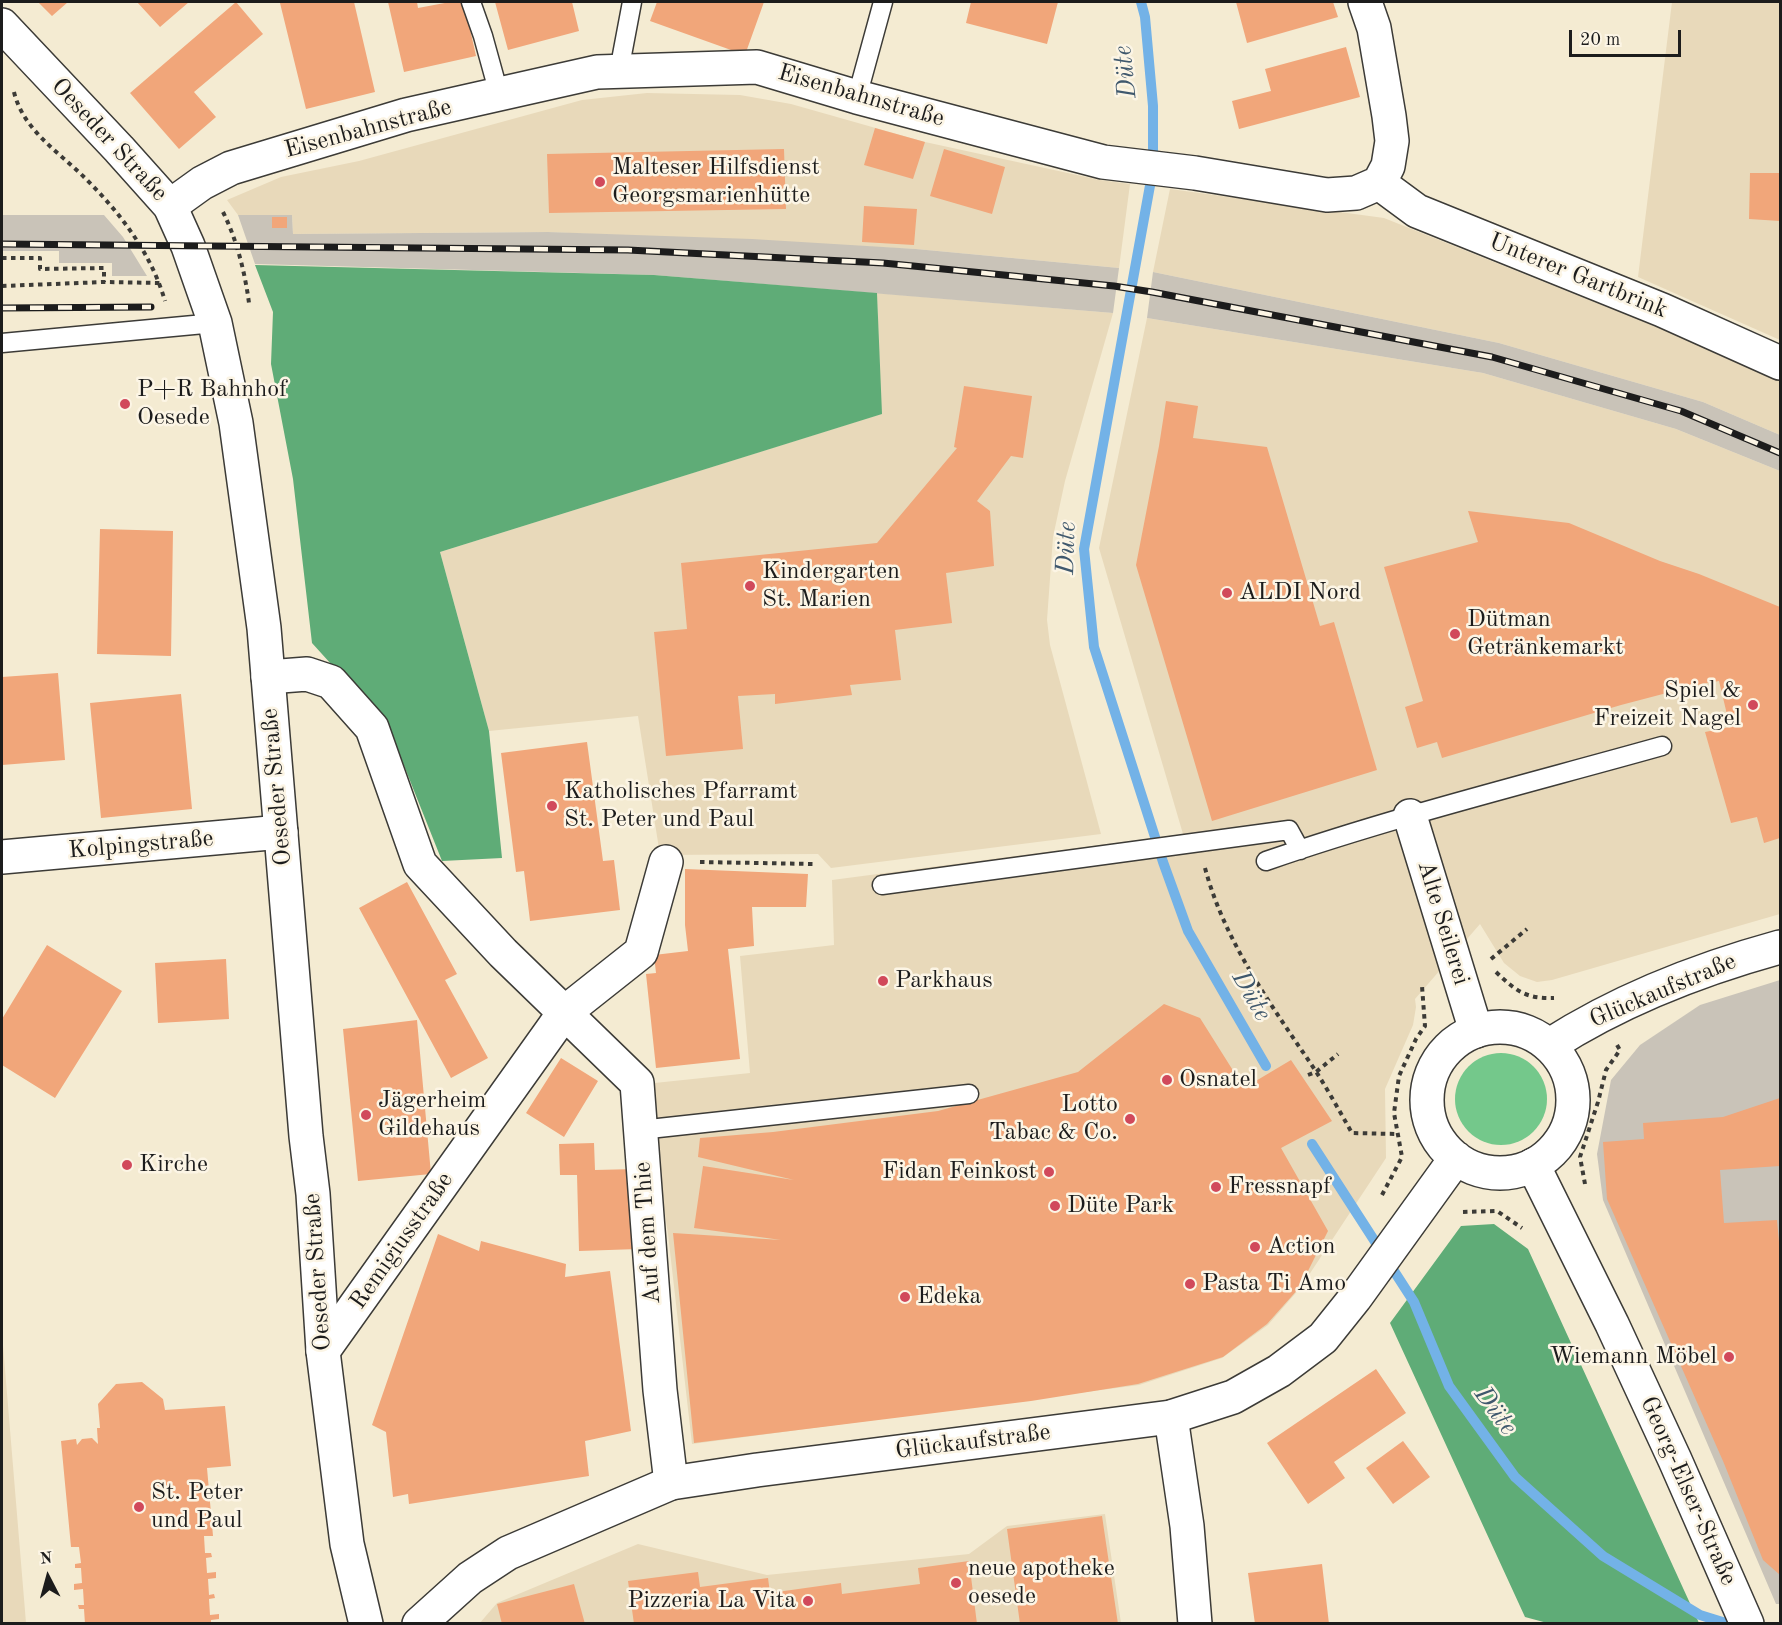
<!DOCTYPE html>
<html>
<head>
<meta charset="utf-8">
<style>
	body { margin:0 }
	#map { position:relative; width:1782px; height:1625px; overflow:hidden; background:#f4ebd2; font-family:"Old Standard TT",serif }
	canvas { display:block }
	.frame { position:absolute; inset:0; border:3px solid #1c1c1c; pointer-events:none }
	.north { position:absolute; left:18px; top:1547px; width:60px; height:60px; -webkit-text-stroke:4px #fcf5e5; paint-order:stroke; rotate:354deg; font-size:16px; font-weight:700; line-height:24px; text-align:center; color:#1c1c1c }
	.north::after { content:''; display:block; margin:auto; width:21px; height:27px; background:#1c1c1c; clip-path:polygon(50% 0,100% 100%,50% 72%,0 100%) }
	.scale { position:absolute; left:1569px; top:30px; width:112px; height:27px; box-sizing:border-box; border:3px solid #1c1c1c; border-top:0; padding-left:8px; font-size:18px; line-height:21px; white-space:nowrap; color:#1c1c1c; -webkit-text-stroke:4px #fcf5e5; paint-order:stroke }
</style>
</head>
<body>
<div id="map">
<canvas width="1782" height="1625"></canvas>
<div class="frame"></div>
<div class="north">N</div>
<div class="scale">20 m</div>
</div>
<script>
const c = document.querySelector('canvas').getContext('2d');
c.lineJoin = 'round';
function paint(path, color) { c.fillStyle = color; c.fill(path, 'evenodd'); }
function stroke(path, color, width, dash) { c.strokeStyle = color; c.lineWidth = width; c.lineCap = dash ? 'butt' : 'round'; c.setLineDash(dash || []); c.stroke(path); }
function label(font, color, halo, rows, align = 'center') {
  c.font = font + ' "Old Standard TT",serif'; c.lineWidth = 5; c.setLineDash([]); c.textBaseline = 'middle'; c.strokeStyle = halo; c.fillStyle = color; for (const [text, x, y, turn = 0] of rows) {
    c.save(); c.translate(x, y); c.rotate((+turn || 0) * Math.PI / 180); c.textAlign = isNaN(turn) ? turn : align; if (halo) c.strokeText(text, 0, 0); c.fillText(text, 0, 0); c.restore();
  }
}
const built = new Path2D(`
	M 1672,2 L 1780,2 L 1780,340 L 1638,277 Z
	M 647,93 L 740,95 L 791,104 L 925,142 L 1100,180 L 1130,184 L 1119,268 L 916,249 L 548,232 L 293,234 L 292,215 L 238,215 L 227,200 L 281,177 L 359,161 L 582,100 Z
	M 1170,189 L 1384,218 L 1659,328 L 1780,381 L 1780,435 L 1703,402 L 1499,343 L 1153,272 Z
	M 877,293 L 1113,313 L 1065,481 L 1053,537 L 1047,620 L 1050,645 L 1101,834 L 831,868 L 818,854 L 660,855 L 638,716 L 489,731 L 440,552 L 881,414 Z
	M 1147,318 L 1483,373 L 1676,429 L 1780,471 L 1780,914 L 1552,980 L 1537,982 L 1520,976 L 1504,963 L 1480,924 L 1415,999 L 1416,1007 L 1413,1025 L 1385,1089 L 1386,1158 L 1301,1287 L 1268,1325 L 1222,1358 L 1139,1385 L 692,1444 L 668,1234 L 645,1084 L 750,1073 L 740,956 L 834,945 L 832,880 L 1183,834 L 1099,548 Z
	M 2,1333 L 26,1623 L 2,1623 Z
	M 1105,1514 L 1121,1623 L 479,1624 L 497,1603 L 638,1544 L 767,1575 L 969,1554 L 1007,1526 Z`);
const industrial = new Path2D(`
	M 2,215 L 104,215 L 123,237 L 147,276 L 112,276 L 112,263 L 59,263 L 59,251 L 2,251 Z
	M 238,215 L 292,215 L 293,234 L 548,232 L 752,239 L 916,249 L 1119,268 L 1113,313 L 654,275 L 255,264 Z
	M 1153,272 L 1499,343 L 1703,402 L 1780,435 L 1780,471 L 1676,429 L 1483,373 L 1147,318 Z
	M 1780,980 L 1780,1604 L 1776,1604 L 1603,1200 L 1597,1154 L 1611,1080 L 1640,1045 L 1700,1005 Z`);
const green = new Path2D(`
	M1455 1099a46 46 0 1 1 92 0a46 46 0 1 1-92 0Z`);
const forest = new Path2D(`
	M 255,265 L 654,275 L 877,293 L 882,414 L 440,552 L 489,731 L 502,858 L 442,861 L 389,728 L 312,643 L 293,479 L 271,364 L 273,312 Z
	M 1494,1224 L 1528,1249 L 1699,1623 L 1551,1624 L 1525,1617 L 1390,1323 L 1461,1226 Z`);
const stream = new Path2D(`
	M 1141,2 L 1145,17 L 1153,106 L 1153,169 L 1084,549 L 1094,647 L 1163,862 L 1188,931 L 1266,1066
	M 1312,1144 L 1414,1302 L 1449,1386 L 1515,1477 L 1603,1556 L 1700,1615 L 1729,1624`);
const building = new Path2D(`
	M 38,2 L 68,2 L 52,16 Z
	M 137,2 L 189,2 L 160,27 Z
	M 236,2 L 263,34 L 194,92 L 216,117 L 179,149 L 130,93 Z
	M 286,2 L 354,2 L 375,92 L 306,109 L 280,3 Z
	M 388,2 L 417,2 L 418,8 L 450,2 L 464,2 L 476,56 L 404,72 Z
	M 495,2 L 572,2 L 579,31 L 508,50 Z
	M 657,2 L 764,2 L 745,55 L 650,21 Z
	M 971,2 L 1058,2 L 1047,44 L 966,23 Z
	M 1236,2 L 1333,2 L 1338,17 L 1247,43 Z
	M 1346,47 L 1360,97 L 1239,129 L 1232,101 L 1271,91 L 1265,69 Z
	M 875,128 L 925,142 L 913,179 L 864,165 Z
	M 784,149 L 786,209 L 549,213 L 547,154 Z
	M 944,149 L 1005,167 L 992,214 L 930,196 Z
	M 1750,173 L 1780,173 L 1780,221 L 1749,219 Z
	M 864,206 L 917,209 L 914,245 L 862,242 Z
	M 272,217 L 287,217 L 287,228 L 272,228 Z
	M 964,386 L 1032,396 L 1023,458 L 1011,456 L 977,501 L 990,511 L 994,566 L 946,573 L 952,623 L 895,630 L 901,680 L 850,685 L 852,695 L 775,704 L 775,694 L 738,696 L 743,749 L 666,756 L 654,632 L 687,629 L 681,563 L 877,543 L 957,448 L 954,447 Z
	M 1166,401 L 1198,406 L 1193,438 L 1267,447 L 1320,626 L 1334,622 L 1377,770 L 1212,821 L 1136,565 L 1159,446 Z
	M 1468,511 L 1569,523 L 1660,561 L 1699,574 L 1780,607 L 1780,838 L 1764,843 L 1757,817 L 1731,823 L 1705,732 L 1730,727 L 1719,681 L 1701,684 L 1621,705 L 1442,758 L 1437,742 L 1417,748 L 1405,707 L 1423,701 L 1384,567 L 1478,542 Z
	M 100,529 L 173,531 L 171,656 L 97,654 Z
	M 58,673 L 65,760 L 2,765 L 2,677 Z
	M 181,694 L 192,809 L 101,818 L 90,703 Z
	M 587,742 L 603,861 L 614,860 L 620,910 L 530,921 L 524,871 L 516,872 L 501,753 Z
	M 685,869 L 808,874 L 806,907 L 752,907 L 754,946 L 728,949 L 740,1059 L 656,1068 L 646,974 L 656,973 L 654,955 L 688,951 L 685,925 Z
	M 407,882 L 457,974 L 445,980 L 488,1058 L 451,1078 L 359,908 Z
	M 47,945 L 122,991 L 55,1098 L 2,1065 L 2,1019 Z
	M 226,959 L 229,1019 L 158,1023 L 155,963 Z
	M 1164,1004 L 1200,1018 L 1244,1088 L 1291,1060 L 1332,1121 L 1281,1148 L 1328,1231 L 1300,1287 L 1267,1324 L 1223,1357 L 1138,1384 L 1031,1401 L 694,1443 L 673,1233 L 781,1240 L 694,1228 L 703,1166 L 794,1180 L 698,1157 L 700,1138 L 773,1132 L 938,1111 L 1078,1072 Z
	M 417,1020 L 431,1174 L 358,1181 L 343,1029 Z
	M 561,1058 L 598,1081 L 564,1137 L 526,1113 Z
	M 1780,1098 L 1780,1166 L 1720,1170 L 1724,1223 L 1777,1220 L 1780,1253 L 1780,1575 L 1763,1560 L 1723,1461 L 1607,1199 L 1603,1142 L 1644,1139 L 1643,1123 L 1723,1117 Z
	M 594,1143 L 595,1170 L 636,1169 L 638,1249 L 579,1251 L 577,1175 L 560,1175 L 559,1144 Z
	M 438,1234 L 479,1251 L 481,1241 L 566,1264 L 565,1277 L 610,1271 L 631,1431 L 585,1441 L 589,1476 L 409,1504 L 408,1494 L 393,1497 L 386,1432 L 372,1425 Z
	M 1376,1369 L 1406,1413 L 1334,1462 L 1345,1478 L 1308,1504 L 1267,1443 Z
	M 142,1382 L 163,1399 L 165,1410 L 225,1406 L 231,1466 L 207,1468 L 213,1536 L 204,1536 L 205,1553 L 211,1553 L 212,1557 L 206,1558 L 207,1573 L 216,1572 L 216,1578 L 208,1579 L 209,1595 L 214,1594 L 215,1598 L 209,1599 L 210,1615 L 219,1614 L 219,1619 L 211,1620 L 211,1624 L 85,1624 L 84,1609 L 79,1609 L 78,1605 L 84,1605 L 83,1589 L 74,1590 L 74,1584 L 82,1583 L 81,1568 L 75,1568 L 75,1564 L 81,1563 L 79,1547 L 71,1547 L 61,1441 L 76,1439 L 77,1445 L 82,1439 L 92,1438 L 98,1444 L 97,1428 L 100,1428 L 98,1404 L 116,1384 Z
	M 1403,1441 L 1430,1477 L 1393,1504 L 1366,1468 Z
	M 1102,1516 L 1118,1624 L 1020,1624 L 1007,1529 Z
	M 969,1561 L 977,1624 L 634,1624 L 628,1581 L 698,1572 L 700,1587 L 768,1578 L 770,1593 L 841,1583 L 842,1594 L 920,1584 L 918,1568 Z
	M 1322,1564 L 1329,1624 L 1255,1624 L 1248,1573 Z
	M 574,1584 L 585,1624 L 502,1624 L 497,1604 Z`);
const path = new Path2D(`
	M 14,92 C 23,130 59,152 86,179 C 121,214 151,253 165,301
	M 223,212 C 237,240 245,273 249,303
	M 2,258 L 40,258 L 40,269 L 104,268 L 104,282
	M 2,286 L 104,282 L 160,283
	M 700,862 L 814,864
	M 1205,868 C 1225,943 1272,1006 1315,1070 C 1328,1090 1340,1112 1352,1133 L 1397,1134
	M 1491,959 L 1527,929
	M 1496,972 C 1516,991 1526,999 1554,998
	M 1308,1075 L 1316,1072 L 1338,1054
	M 1585,1184 L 1580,1157 L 1598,1102 L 1606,1070 L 1620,1050 L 1617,1045
	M 1382,1195 L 1402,1157 L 1394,1113 L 1399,1076 L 1416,1039 L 1425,1026 L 1422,986
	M 1463,1212 L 1497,1211 L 1522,1228`);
const service = new Path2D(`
	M 471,2 L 483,36 L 499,94
	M 619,71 L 632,2
	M 857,97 L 883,2
	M 2,343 L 215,323
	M 1266,861 C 1396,816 1530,783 1662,746
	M 882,885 L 1289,830 L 1300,850
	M 640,1130 L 969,1094`);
const minor = new Path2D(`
	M 1379,183 L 1417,211 L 1662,310 L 1780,363
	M 170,206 L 202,183 L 231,168 L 406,115 L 597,72 L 757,67 L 857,97 L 1103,162 L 1195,173 L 1327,195 L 1356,193 L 1379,183 L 1388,166 L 1392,141 L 1389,116 L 1374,28 L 1365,2
	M 268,677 L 307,674 L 331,682 L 372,728 L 420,864 L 503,953 L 637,1083 L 660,1390 L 671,1483
	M 1410,816 L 1476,1031
	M 2,857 L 281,832
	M 1533,1165 L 1612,1324 L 1675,1460 L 1747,1624
	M 323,1351 L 564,1013 L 641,952 L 666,862
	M 1171,1417 L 1187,1526 L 1195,1624`);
const tertiary = new Path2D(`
	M 2,25 L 119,149 L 170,206 L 188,246 L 215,323 L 236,423 L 264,628 L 306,1136 L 313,1194 L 323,1351 L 347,1544 L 366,1624`);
const secondary = new Path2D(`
	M1427 1100a73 73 0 1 1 146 0a73 73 0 1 1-146 0Z
	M 1550,1045 C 1620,1000 1700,969 1780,947
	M 419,1624 L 470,1578 L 508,1553 L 671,1483 L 757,1470 L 1171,1417 L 1233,1397 L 1279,1371 L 1323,1338 L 1355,1298 L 1456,1158`);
const rail = new Path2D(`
	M 2,244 L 628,250 L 883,263 L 1114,286 L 1152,292 L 1492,357 L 1681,411 L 1780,453
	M 2,308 L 151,307`);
const markers = [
	[600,182,6,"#d1495b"],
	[125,404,6,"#d1495b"],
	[750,586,6,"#d1495b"],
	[1227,593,6,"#d1495b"],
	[1455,634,6,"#d1495b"],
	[1753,705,6,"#d1495b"],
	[552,806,6,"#d1495b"],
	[883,981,6,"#d1495b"],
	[1167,1080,6,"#d1495b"],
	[366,1115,6,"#d1495b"],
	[1130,1119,6,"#d1495b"],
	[127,1165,6,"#d1495b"],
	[1049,1172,6,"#d1495b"],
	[1216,1187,6,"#d1495b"],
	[1055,1206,6,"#d1495b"],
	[1255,1247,6,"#d1495b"],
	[1190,1284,6,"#d1495b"],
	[905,1297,6,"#d1495b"],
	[1729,1357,6,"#d1495b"],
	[139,1507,6,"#d1495b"],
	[956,1583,6,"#d1495b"],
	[808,1601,6,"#d1495b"]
];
const streetNames = [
	["Eisenbahnstraße",861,96,16],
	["Eisenbahnstraße",368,129,-15],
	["Oeseder Straße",109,140,47],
	["Unterer Gartbrink",1578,276,22],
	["Oeseder Straße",277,787,-95],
	["Kolpingstraße",141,845,-5],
	["Alte Seilerei",1443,923,73],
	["Glückaufstraße",1663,991,-23],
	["Auf dem Thie",648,1233,-94],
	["Remigiusstraße",402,1241,-55],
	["Oeseder Straße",318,1272,-94],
	["Glückaufstraße",973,1442,-7],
	["Georg-Elser-Straße",1688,1491,66]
];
const poiNames = [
	["Malteser Hilfsdienst",612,168],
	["Georgsmarienhütte",612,196],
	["P+R Bahnhof",137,390],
	["Oesede",137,418],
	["Kindergarten",762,572],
	["St. Marien",762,600],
	["ALDI Nord",1239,593],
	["Dütman",1467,620],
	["Getränkemarkt",1467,648],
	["Spiel &",1741,691,"right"],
	["Freizeit Nagel",1741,719,"right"],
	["Katholisches Pfarramt",564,792],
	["St. Peter und Paul",564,820],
	["Parkhaus",895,981],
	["Osnatel",1179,1080],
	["Jägerheim",378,1101],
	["Gildehaus",378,1129],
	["Lotto",1118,1105,"right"],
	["Tabac & Co.",1118,1133,"right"],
	["Kirche",139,1165],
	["Fidan Feinkost",1037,1172,"right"],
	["Fressnapf",1228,1187],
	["Düte Park",1067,1206],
	["Action",1267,1247],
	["Pasta Ti Amo",1202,1284],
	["Edeka",917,1297],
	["Wiemann Möbel",1717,1357,"right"],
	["St. Peter",151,1493],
	["und Paul",151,1521],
	["neue apotheke",968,1569],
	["oesede",968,1597],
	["Pizzeria La Vita",796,1601,"right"]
];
const waterNames = [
	["Düte",1126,72,-96],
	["Düte",1067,548,-88],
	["Düte",1251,996,60],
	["Düte",1495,1411,54]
];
paint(built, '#e8d9ba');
paint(industrial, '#c9c3b8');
paint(green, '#74c88b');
paint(forest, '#5fac77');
stroke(stream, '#73b2e7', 10);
paint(building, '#f1a67a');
stroke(service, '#3c3b37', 21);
stroke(minor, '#3c3b37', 36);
stroke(tertiary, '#3c3b37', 36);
stroke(secondary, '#3c3b37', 36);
stroke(path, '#3c3b37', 4, [4.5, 4.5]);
stroke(service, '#fff', 18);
stroke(minor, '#fff', 33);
stroke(tertiary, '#fff', 33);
stroke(secondary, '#fff', 33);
stroke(rail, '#1c1c1c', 7);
stroke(rail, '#fcf5e5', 4.5, [14]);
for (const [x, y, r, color] of markers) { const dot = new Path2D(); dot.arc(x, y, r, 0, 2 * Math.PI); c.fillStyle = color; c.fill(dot); stroke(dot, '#fcf5e5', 2); }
label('24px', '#1c1c1c', '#fcf5e5', streetNames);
label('24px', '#1c1c1c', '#fcf5e5', poiNames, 'left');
label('italic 26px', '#3f586d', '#fcf5e5', waterNames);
</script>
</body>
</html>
